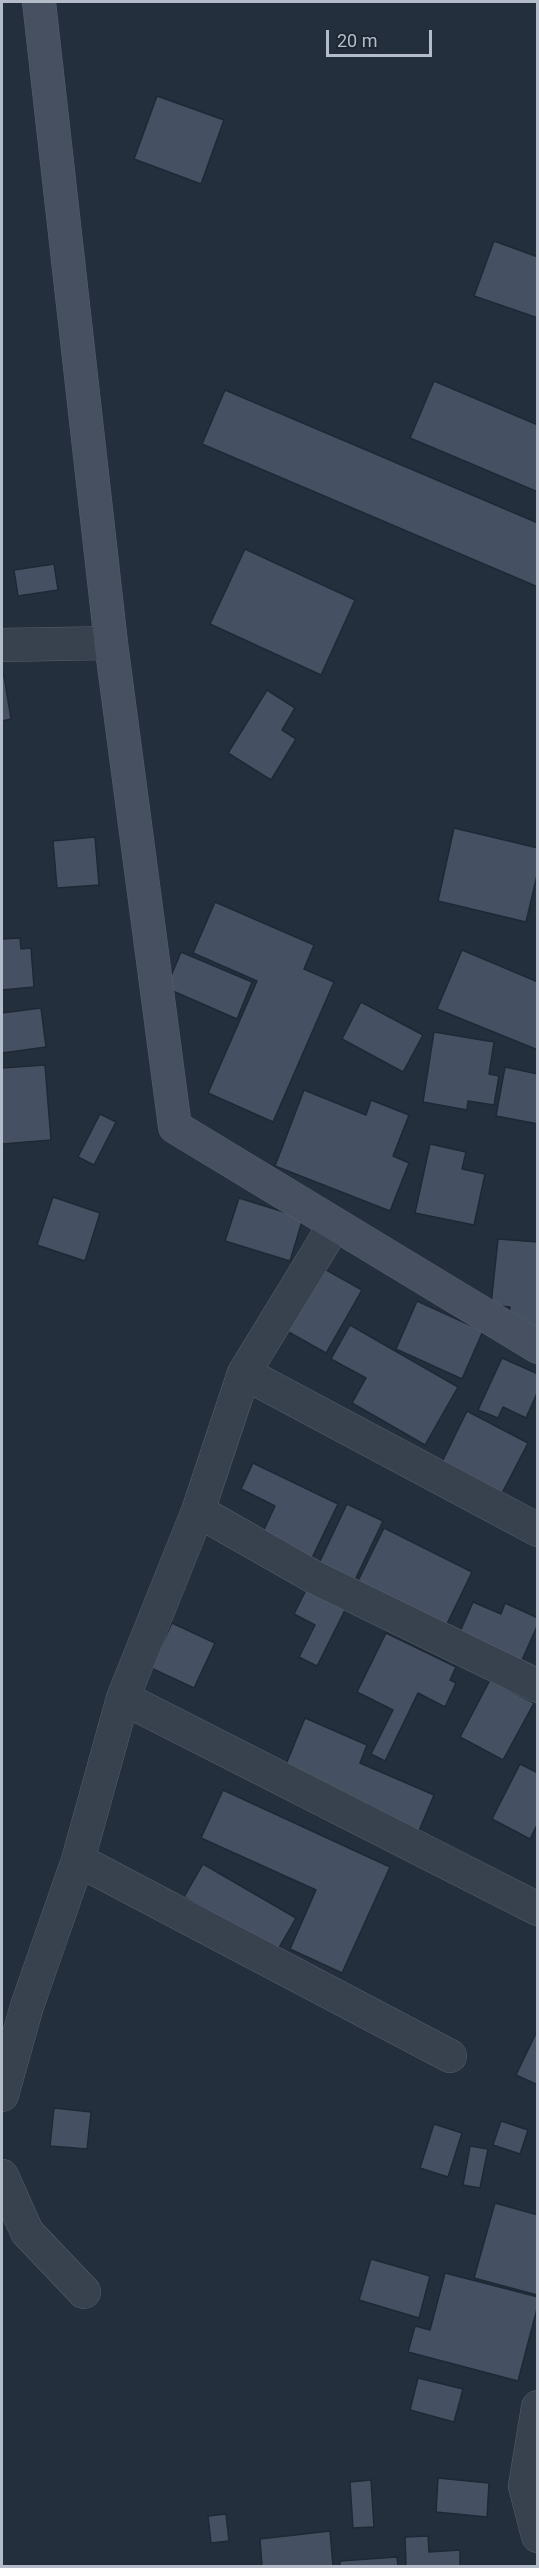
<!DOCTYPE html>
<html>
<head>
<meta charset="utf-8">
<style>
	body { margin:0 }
	#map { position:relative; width:539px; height:2568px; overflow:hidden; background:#242f3e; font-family:Roboto,sans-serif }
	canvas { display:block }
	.frame { position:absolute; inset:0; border:3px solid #b4bcc9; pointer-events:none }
	.scale { position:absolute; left:326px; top:30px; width:106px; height:27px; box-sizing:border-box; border:3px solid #b4bcc9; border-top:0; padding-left:8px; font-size:18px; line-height:21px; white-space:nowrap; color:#b4bcc9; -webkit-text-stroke:4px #1d2633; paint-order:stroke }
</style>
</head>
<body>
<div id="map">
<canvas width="539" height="2568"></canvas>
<div class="frame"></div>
<div class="scale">20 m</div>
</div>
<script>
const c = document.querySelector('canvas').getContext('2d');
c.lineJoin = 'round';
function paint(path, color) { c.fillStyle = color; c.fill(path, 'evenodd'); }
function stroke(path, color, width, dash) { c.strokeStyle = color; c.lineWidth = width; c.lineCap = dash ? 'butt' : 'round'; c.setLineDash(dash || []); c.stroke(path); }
const building = new Path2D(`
	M 157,96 L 224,120 L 201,184 L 134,159 Z
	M 494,241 L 538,257 L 538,318 L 474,296 Z
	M 434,381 L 538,425 L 538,492 L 410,438 Z
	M 225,390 L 538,523 L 538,587 L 202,444 Z
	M 245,549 L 355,600 L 321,675 L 210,624 Z
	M 54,564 L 58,590 L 18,596 L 14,570 Z
	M 4,676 L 11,719 L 2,721 L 2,677 Z
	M 267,690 L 295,708 L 282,730 L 296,739 L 271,780 L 228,753 Z
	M 454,828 L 538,848 L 538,871 L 526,922 L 438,901 Z
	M 95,837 L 99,885 L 57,888 L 53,841 Z
	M 215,902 L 314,945 L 304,969 L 334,982 L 273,1122 L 208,1093 L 257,981 L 193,953 Z
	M 20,938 L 21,949 L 31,948 L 34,987 L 2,990 L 2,939 Z
	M 462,950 L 538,982 L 538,1050 L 437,1009 Z
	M 181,952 L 252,982 L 237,1019 L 166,988 Z
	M 361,1002 L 423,1035 L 403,1072 L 342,1039 Z
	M 41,1008 L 46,1047 L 2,1053 L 2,1013 Z
	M 434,1032 L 494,1042 L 489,1074 L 499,1076 L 494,1105 L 468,1101 L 467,1110 L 423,1102 Z
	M 45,1065 L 51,1140 L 2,1144 L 2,1068 Z
	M 505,1067 L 538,1074 L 538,1124 L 496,1116 Z
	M 304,1090 L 366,1115 L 371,1100 L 409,1115 L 393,1156 L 409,1163 L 390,1211 L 275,1166 Z
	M 100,1114 L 116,1122 L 94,1165 L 78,1157 Z
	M 430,1144 L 466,1152 L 462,1169 L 485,1174 L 474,1225 L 415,1213 Z
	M 53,1197 L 100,1213 L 85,1261 L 37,1245 Z
	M 239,1198 L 303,1218 L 290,1261 L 225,1241 Z
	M 498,1239 L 538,1242 L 538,1327 L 508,1324 L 510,1307 L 491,1305 Z
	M 321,1267 L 362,1290 L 326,1353 L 285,1330 Z
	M 417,1301 L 483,1331 L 462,1379 L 396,1349 Z
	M 350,1325 L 458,1387 L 425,1445 L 352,1403 L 366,1378 L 331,1359 Z
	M 502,1358 L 538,1374 L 538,1391 L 526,1418 L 503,1407 L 498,1418 L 478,1410 Z
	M 467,1411 L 528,1443 L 500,1497 L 440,1466 Z
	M 253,1463 L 338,1504 L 311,1560 L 261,1536 L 275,1506 L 241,1489 Z
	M 347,1504 L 383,1521 L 355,1580 L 319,1563 Z
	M 384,1528 L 472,1572 L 443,1632 L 355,1587 Z
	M 310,1582 L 349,1602 L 317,1666 L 299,1657 L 315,1625 L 294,1614 Z
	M 473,1602 L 501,1614 L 505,1603 L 538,1618 L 538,1624 L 518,1669 L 456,1641 Z
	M 172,1623 L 215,1643 L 194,1688 L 151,1668 Z
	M 386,1633 L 456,1667 L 450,1680 L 456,1683 L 445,1707 L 418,1693 L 385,1761 L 371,1754 L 393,1710 L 357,1692 Z
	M 490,1680 L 534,1703 L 503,1760 L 460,1737 Z
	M 305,1718 L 367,1745 L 360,1763 L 434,1795 L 418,1833 L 282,1774 Z
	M 520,1764 L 538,1773 L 538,1823 L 530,1839 L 492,1819 Z
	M 223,1790 L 390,1867 L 342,1973 L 290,1949 L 316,1890 L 201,1838 Z
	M 203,1864 L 296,1918 L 277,1951 L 184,1897 Z
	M 538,2029 L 538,2085 L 516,2075 Z
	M 54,2108 L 91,2112 L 87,2149 L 50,2146 Z
	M 501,2121 L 528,2130 L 520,2154 L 493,2145 Z
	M 434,2124 L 462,2133 L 448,2177 L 420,2168 Z
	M 470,2146 L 488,2149 L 480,2188 L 463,2185 Z
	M 495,2203 L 538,2215 L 537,2295 L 474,2278 Z
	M 371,2259 L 430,2276 L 419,2318 L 359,2300 Z
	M 445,2273 L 538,2297 L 538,2305 L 518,2381 L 408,2352 L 415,2326 L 430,2330 Z
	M 418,2378 L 463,2389 L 454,2422 L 410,2410 Z
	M 438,2478 L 489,2483 L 487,2517 L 436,2512 Z
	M 371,2480 L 374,2527 L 353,2528 L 350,2482 Z
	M 226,2514 L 229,2541 L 211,2543 L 208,2516 Z
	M 330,2531 L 333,2566 L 262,2566 L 260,2539 Z
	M 428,2536 L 429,2552 L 460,2550 L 460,2566 L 406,2566 L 405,2537 Z
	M 397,2557 L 398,2566 L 340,2566 L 340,2561 Z`);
const street = new Path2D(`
	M 2,645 L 111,643
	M 244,1373 L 538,1530
	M 198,1511 L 314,1577 L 538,1686
	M 123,1698 L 538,1909
	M 78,1860 L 450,2056
	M 2,2095 L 27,2006 L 78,1860 L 123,1698 L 198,1511 L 244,1373 L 335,1224
	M 2,2176 L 27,2232 L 84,2292
	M 538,2407 L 525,2486 L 538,2536`);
const secondary = new Path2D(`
	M 39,2 L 111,643 L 175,1127 L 538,1347`);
paint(building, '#455162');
stroke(building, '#1f2835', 1.5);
stroke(street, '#565f6c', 34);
stroke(secondary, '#565f6c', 34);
stroke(street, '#38414e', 33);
stroke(secondary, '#465061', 33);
</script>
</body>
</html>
